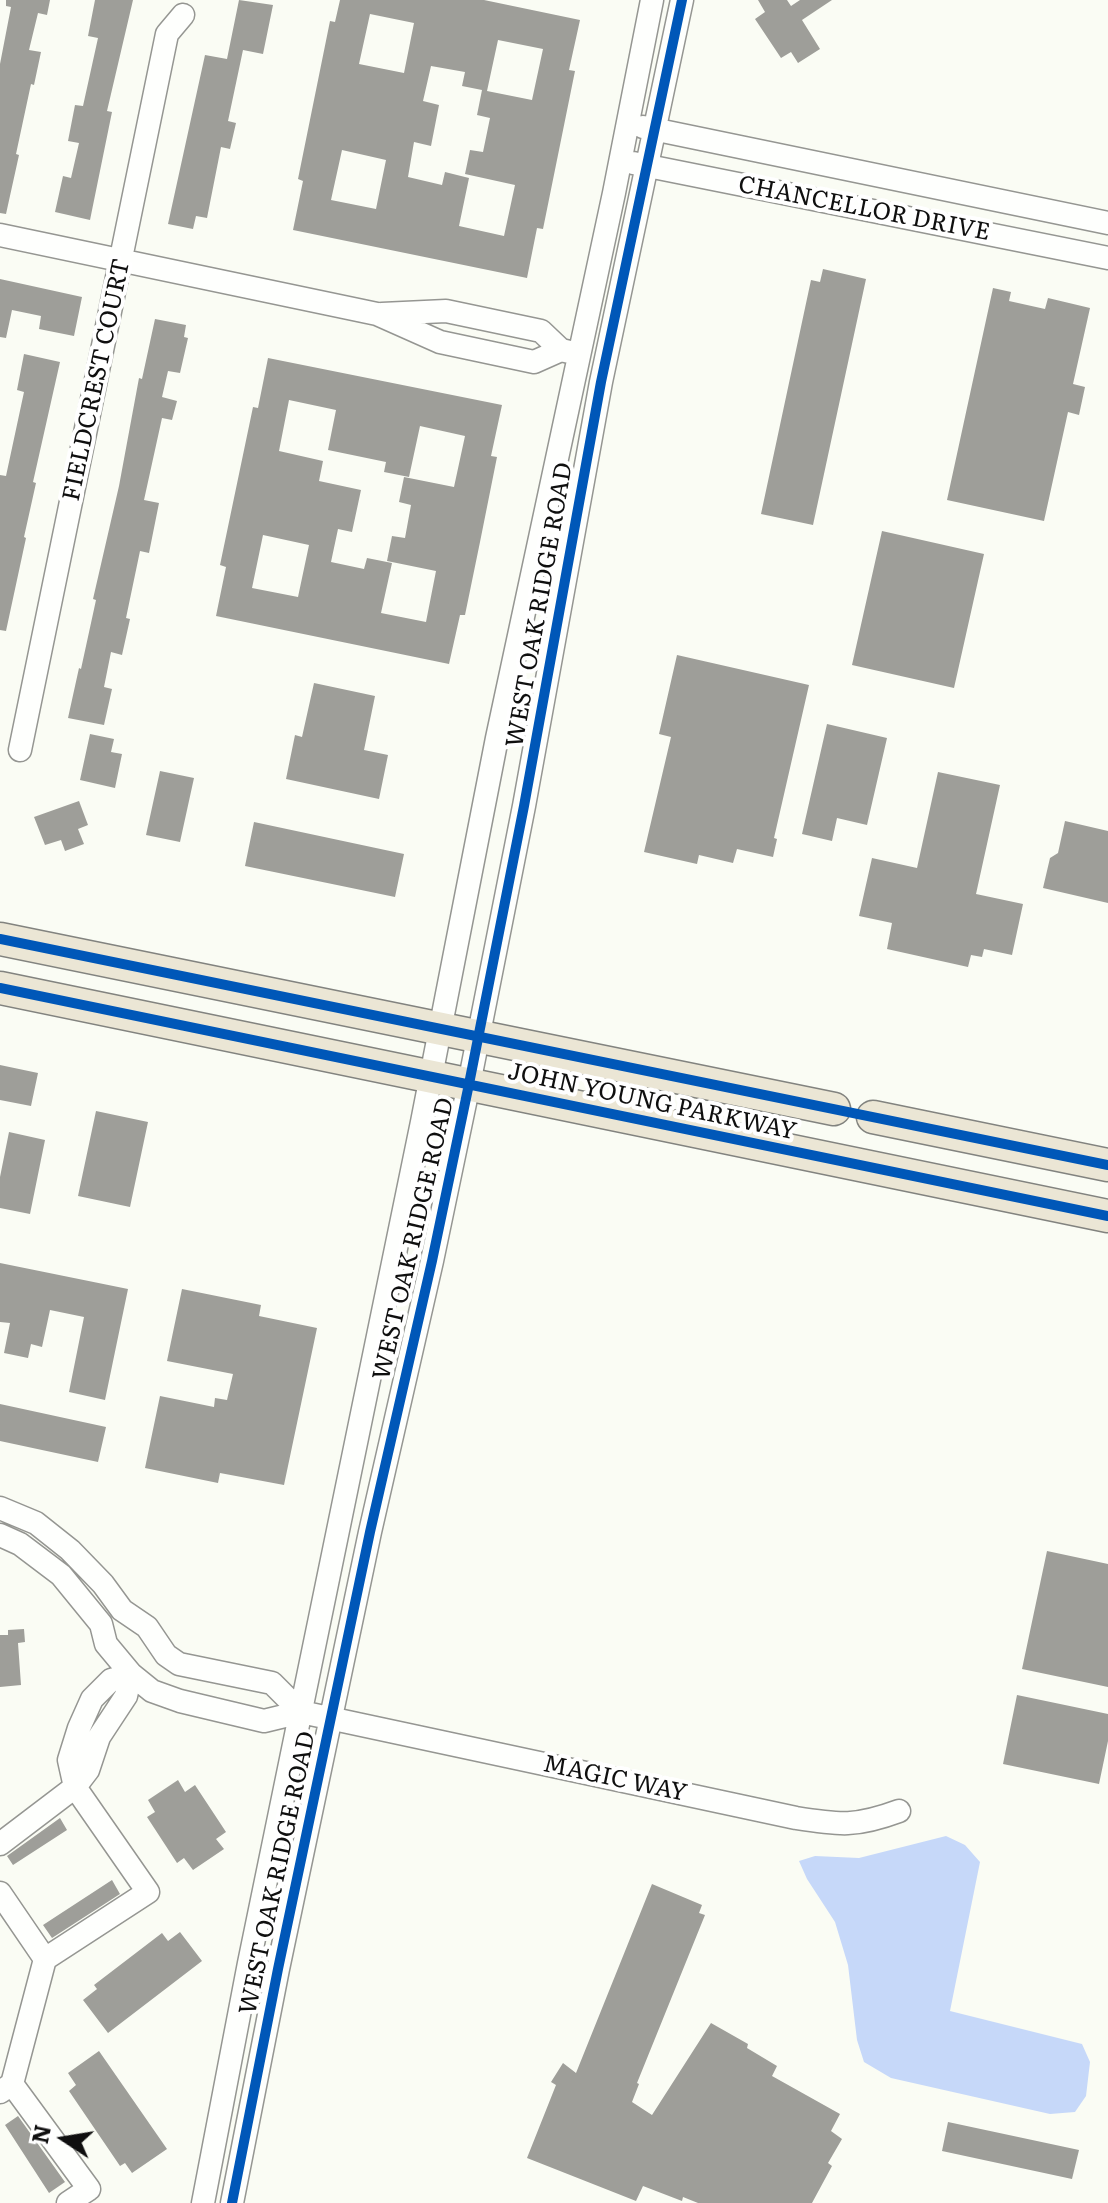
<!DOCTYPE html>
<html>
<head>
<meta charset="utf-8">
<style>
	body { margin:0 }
	#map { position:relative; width:1108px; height:2203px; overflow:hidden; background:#fafcf4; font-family:Literata,serif }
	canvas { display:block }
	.north { position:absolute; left:24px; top:2099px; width:80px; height:80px; -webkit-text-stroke:6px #fff; paint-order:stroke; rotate:282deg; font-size:22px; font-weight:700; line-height:32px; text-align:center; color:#0f0f0f }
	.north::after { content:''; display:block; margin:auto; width:28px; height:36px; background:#0f0f0f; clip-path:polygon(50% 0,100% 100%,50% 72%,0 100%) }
</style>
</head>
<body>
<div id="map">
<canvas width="1108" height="2203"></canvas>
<div class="north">N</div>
</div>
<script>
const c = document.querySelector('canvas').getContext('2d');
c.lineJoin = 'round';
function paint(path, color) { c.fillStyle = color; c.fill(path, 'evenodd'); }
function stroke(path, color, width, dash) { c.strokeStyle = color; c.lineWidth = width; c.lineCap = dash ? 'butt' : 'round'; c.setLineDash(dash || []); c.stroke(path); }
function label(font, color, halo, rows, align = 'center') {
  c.font = font + ' Literata,serif'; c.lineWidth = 8; c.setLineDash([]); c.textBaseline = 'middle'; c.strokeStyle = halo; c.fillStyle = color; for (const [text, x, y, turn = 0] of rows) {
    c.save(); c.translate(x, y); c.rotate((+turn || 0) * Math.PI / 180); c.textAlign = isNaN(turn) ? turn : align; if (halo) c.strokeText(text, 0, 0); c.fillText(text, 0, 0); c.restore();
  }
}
const water = new Path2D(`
	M 946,1836 L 965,1845 L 980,1862 L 950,2011 L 1082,2044 L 1090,2062 L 1086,2096 L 1075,2112 L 1050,2114 L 891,2078 L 864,2062 L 857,2040 L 848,1965 L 835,1922 L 807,1879 L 799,1861 L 815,1856 L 859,1858 Z`);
const building = new Path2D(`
	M 6,0 L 50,0 L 47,15 L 38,13 L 29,50 L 41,52 L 34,85 L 31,84 L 16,154 L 19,155 L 6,214 L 0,213 L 0,64 L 11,7 L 6,6 Z
	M 95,0 L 133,0 L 107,111 L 112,112 L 90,220 L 55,212 L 63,176 L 71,178 L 79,143 L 68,141 L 75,105 L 83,106 L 98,38 L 88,36 Z
	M 239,0 L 273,5 L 263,54 L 243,50 L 228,121 L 236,123 L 230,149 L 221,147 L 207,218 L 196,216 L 193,229 L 168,224 L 205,55 L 227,59 Z
	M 340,0 L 484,0 L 580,20 L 569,70 L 575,71 L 543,229 L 537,228 L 527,278 L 293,230 L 303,181 L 298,179 L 330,21 L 335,22 ZM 370,14 L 414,23 L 404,73 L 359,64 ZM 498,40 L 543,49 L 532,100 L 487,91 ZM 431,66 L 465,72 L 462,86 L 482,90 L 477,115 L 490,118 L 483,152 L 470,150 L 465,174 L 515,185 L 504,236 L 459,226 L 469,178 L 445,172 L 442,185 L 408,177 L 414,142 L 431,146 L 439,105 L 423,101 ZM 342,150 L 386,160 L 376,209 L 331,200 Z
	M 758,0 L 787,0 L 791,6 L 800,0 L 832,0 L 802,20 L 820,49 L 798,63 L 791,52 L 781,58 L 755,19 L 765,12 Z
	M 823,269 L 866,279 L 813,525 L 761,514 L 811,280 L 820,282 Z
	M 0,279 L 82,297 L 74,336 L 39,329 L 41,316 L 12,310 L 6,338 L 0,337 Z
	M 993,288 L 1011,292 L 1009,301 L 1045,309 L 1048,298 L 1090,308 L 1073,384 L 1085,387 L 1079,415 L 1068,412 L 1044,521 L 947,500 Z
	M 155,319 L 186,325 L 184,337 L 188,338 L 180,373 L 168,371 L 162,397 L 177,401 L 172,420 L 162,418 L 144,500 L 159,503 L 149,553 L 140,551 L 126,618 L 130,619 L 122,655 L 111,652 L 104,687 L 112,689 L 104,725 L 68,718 L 79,668 L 81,669 L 96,600 L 93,599 L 119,486 L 139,378 L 142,379 Z
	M 24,354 L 60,362 L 33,482 L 36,483 L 24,537 L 26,538 L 6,631 L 0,630 L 0,475 L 6,476 L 24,392 L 17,390 Z
	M 268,358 L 502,405 L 491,456 L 497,457 L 480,542 L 465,615 L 460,615 L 449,664 L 216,616 L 226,567 L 220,565 L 253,407 L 258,408 ZM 289,400 L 336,410 L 328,450 L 386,462 L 384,472 L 409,477 L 420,426 L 465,436 L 454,487 L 404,477 L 399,502 L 411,505 L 405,538 L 392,536 L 387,561 L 436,571 L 426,622 L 381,613 L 392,563 L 367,558 L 364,569 L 331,562 L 338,529 L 352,532 L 361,490 L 319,481 L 323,461 L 279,451 ZM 263,535 L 309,545 L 298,597 L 252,588 Z
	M 882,531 L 984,554 L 954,688 L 852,665 Z
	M 677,655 L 809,685 L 774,838 L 777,839 L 773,857 L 737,849 L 733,863 L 699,855 L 697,864 L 644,852 L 671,737 L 659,734 Z
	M 314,683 L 375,696 L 364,750 L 388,755 L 379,799 L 286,779 L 295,735 L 302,737 Z
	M 827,724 L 887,738 L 867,825 L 837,818 L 832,841 L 802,834 Z
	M 90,734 L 114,739 L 111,752 L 122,754 L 115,788 L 80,780 Z
	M 160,771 L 194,778 L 180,842 L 146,835 Z
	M 938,772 L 1000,785 L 976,894 L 1023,904 L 1012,955 L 984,949 L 982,957 L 971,955 L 968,967 L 887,949 L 892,923 L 859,916 L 872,858 L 917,868 Z
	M 79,801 L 88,825 L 78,829 L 84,844 L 65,851 L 61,840 L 45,845 L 34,817 Z
	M 1065,821 L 1108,831 L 1108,903 L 1043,888 L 1050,858 L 1058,853 Z
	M 254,822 L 404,854 L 395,897 L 245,866 Z
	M 0,1065 L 38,1073 L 31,1106 L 0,1100 Z
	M 96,1111 L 148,1122 L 130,1207 L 78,1196 Z
	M 9,1132 L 45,1140 L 30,1214 L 0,1208 L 0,1177 Z
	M 0,1263 L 128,1289 L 105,1400 L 69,1392 L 84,1317 L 50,1310 L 42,1347 L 31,1344 L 28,1358 L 4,1353 L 10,1323 L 0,1322 Z
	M 182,1289 L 261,1305 L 259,1316 L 317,1328 L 284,1485 L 220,1473 L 218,1483 L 145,1468 L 160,1396 L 214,1407 L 215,1398 L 227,1400 L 233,1374 L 167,1361 Z
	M 0,1404 L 106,1427 L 98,1462 L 0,1441 Z
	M 1047,1551 L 1108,1564 L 1108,1687 L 1022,1669 Z
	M 24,1629 L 25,1642 L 18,1643 L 21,1685 L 0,1687 L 0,1635 L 8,1635 L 8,1630 Z
	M 1017,1695 L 1108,1714 L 1108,1741 L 1099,1784 L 1003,1764 Z
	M 178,1780 L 185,1792 L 195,1785 L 226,1832 L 216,1839 L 224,1849 L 193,1870 L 184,1858 L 177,1863 L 147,1817 L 155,1812 L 148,1800 Z
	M 60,1818 L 67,1830 L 13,1865 L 7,1856 Z
	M 112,1880 L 120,1894 L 52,1938 L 43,1925 Z
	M 652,1884 L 702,1905 L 699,1913 L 705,1915 L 637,2083 L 639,2084 L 632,2102 L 652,2115 L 711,2023 L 748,2044 L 747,2048 L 777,2066 L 772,2076 L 840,2114 L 831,2131 L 842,2139 L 828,2163 L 832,2166 L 812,2203 L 698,2203 L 683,2197 L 682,2201 L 643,2186 L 636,2201 L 527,2158 L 556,2085 L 551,2082 L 563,2063 L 576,2073 Z
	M 180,1932 L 202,1961 L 108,2033 L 83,2000 L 97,1989 L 94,1985 L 162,1933 L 168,1941 Z
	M 99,2051 L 167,2149 L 132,2173 L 125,2163 L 120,2166 L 69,2091 L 76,2085 L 68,2073 Z
	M 18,2116 L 65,2182 L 49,2193 L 5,2125 Z
	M 948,2122 L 1079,2150 L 1072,2179 L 942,2151 Z`);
const minor = new Path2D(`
	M 643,127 L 1108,223
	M 633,163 L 1108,258
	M 0,235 L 377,314 L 440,342 L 534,362 L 561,350
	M 382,314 L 446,311 L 541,331 L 561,350 L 574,353
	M 557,524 C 552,548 550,566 564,586
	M 20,750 L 167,34 L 183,15
	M 0,1508 L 36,1523 L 70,1550 L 103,1584 L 122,1610 L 147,1627 L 166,1655 L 179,1664 L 272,1683 L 301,1712
	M 0,1535 L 20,1544 L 61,1575 L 101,1624 L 106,1644 L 131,1674 L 152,1691 L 180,1701 L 264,1721 L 301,1712 L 796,1818 C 840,1825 856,1827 899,1811
	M 75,1787 L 69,1760 L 79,1728 L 92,1699 L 111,1680 L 131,1674
	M 75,1787 L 88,1770 L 99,1737 L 126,1696 L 131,1674
	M 0,1844 L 75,1787 L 148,1892 L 45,1959 L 0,1893
	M 12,2084 L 45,1959
	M 0,2092 L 12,2084 L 89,2189 L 68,2203
	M 203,2203 L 249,1963 L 422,1122 L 497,738 L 614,193 L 652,0
	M 232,2203 L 278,1969 L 370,1532 L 432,1261 L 469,1084 L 524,806 L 601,382 L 682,0`);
const highway = new Path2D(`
	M 0,939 L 834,1109
	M 0,988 L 1108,1216
	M 873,1117 L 1108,1165`);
const cycleway = new Path2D(`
	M 0,939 L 1108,1165
	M 0,988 L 1108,1216
	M 232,2203 L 278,1969 L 370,1532 L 432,1261 L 469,1084 L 524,806 L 601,382 L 682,0`);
const streetNames = [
	["CHANCELLOR DRIVE",864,209,11],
	["FIELDCREST COURT",97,380,-78],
	["WEST OAK RIDGE ROAD",540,605,-80],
	["JOHN YOUNG PARKWAY",652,1102,12],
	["WEST OAK RIDGE ROAD",414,1239,-77],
	["MAGIC WAY",615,1779,12],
	["WEST OAK RIDGE ROAD",278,1873,-78]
];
paint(water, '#c6d8f9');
paint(building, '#9e9e99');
stroke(minor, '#959692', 25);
stroke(highway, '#82837f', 35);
stroke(minor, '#fefffd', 22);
stroke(highway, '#ebe6d5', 32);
stroke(cycleway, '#0057b8', 10);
label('24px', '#0f0f0f', '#fff', streetNames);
</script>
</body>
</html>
